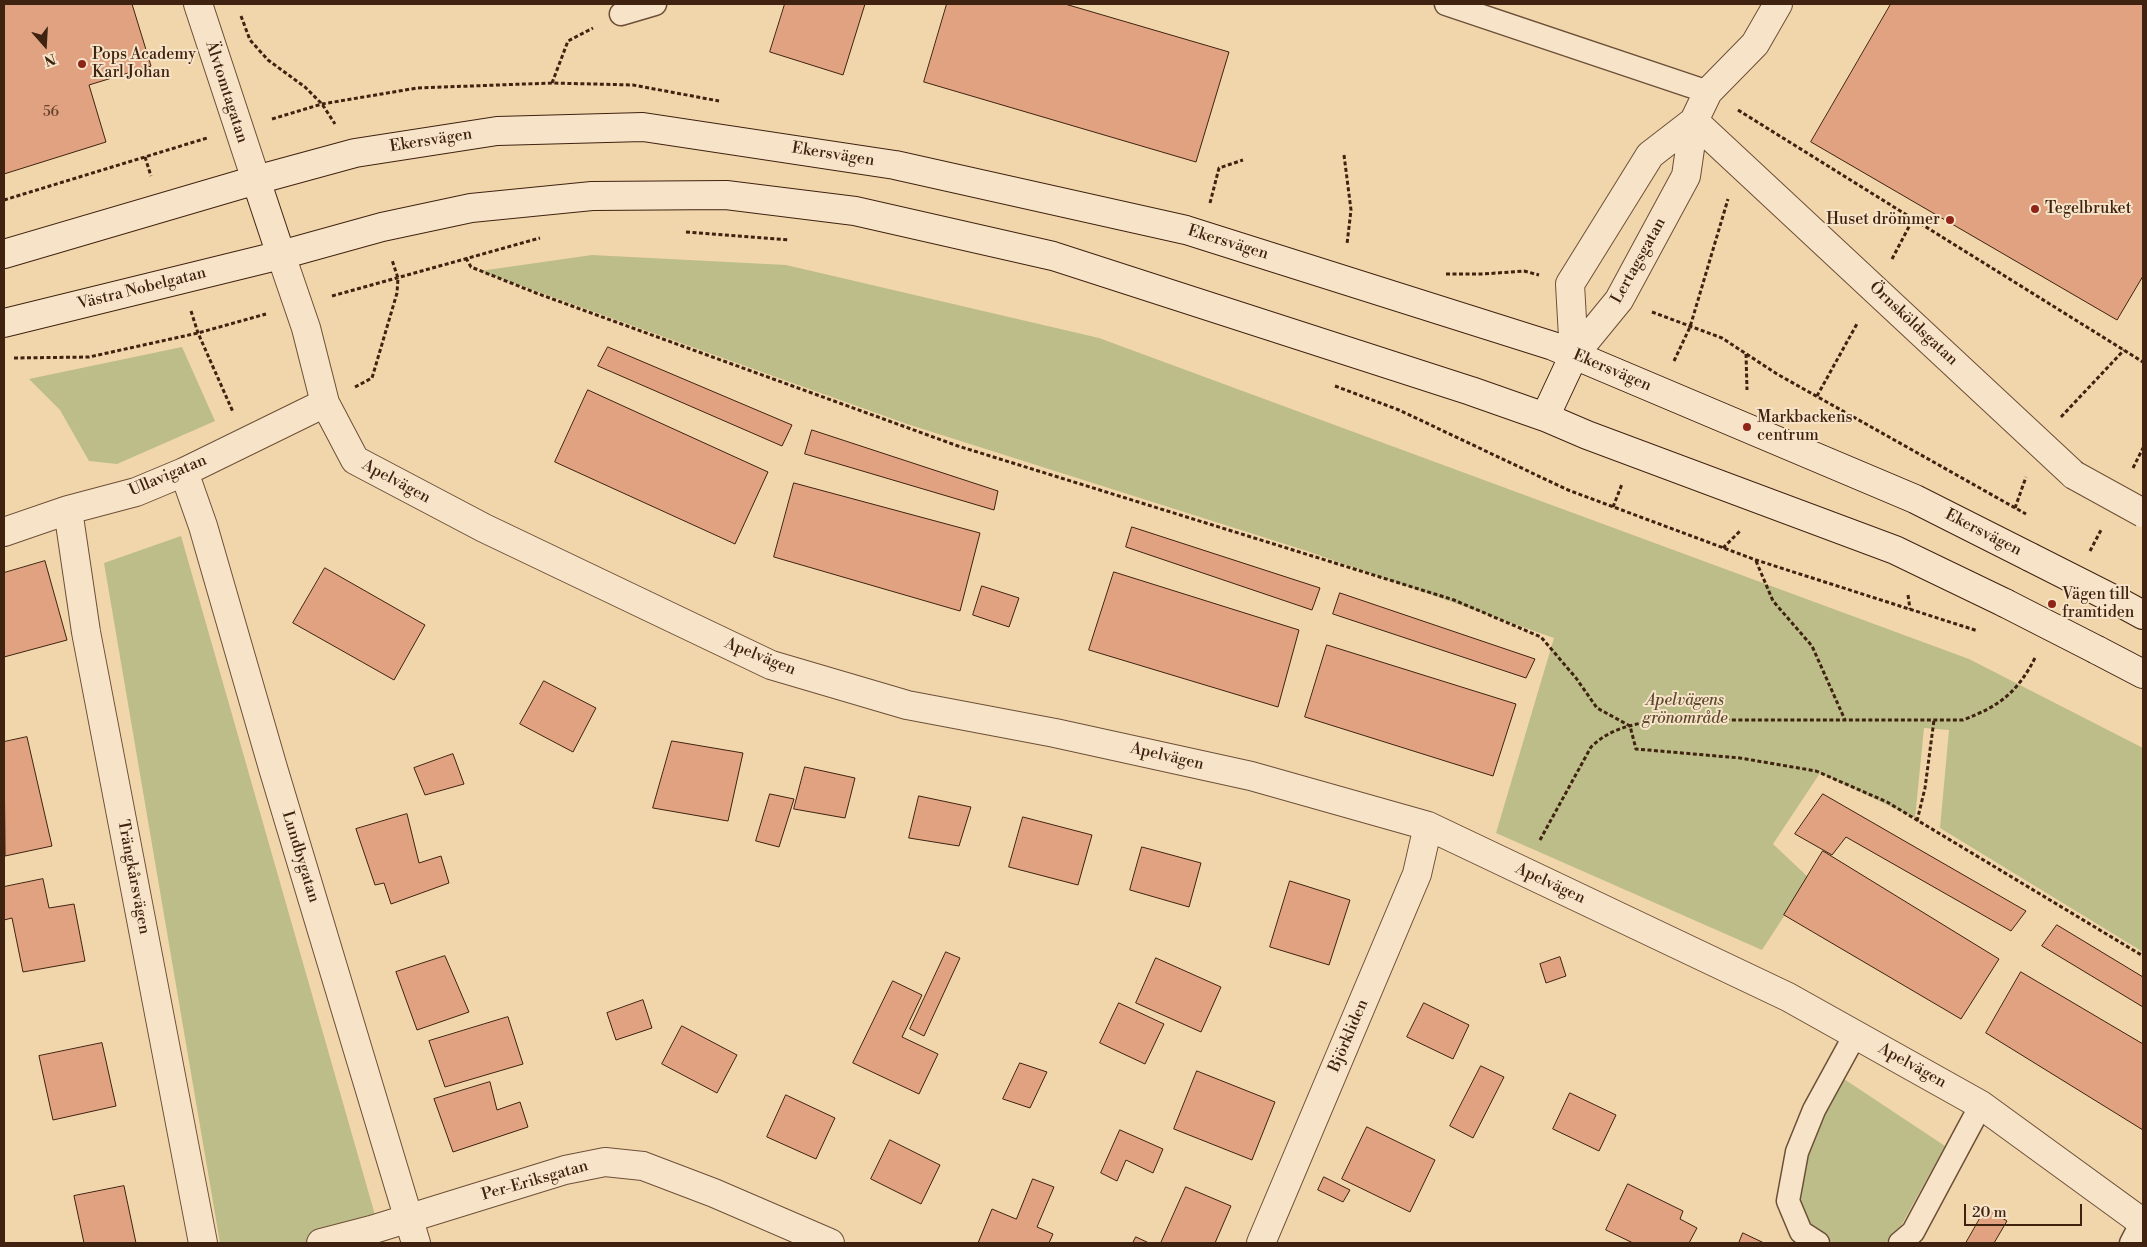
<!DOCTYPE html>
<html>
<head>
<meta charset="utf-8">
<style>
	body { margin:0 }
	#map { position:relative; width:2147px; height:1247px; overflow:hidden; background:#f2d6ab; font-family:"Libre Bodoni",serif }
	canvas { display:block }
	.frame { position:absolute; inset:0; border:5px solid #3f2210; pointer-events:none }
	.north { position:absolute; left:20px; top:20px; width:50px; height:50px; -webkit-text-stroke:4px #f7e4c8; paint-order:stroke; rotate:161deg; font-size:14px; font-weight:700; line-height:20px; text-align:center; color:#3f2210 }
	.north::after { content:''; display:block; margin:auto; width:18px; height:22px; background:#3f2210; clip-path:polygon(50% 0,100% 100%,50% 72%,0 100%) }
	.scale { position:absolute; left:1964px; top:1204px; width:118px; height:22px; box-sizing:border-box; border:2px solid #3f2210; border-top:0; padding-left:6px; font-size:15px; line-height:18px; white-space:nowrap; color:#3f2210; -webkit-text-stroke:4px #f7e4c8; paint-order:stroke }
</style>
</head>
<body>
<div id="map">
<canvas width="2147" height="1247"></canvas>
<div class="frame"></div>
<div class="north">N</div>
<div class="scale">20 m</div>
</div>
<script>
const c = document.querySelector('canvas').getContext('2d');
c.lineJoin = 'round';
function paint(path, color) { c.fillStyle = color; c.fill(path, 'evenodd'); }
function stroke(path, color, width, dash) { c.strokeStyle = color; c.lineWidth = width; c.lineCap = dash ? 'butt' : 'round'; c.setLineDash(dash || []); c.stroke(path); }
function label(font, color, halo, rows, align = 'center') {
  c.font = font + ' "Libre Bodoni",serif'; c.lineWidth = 4; c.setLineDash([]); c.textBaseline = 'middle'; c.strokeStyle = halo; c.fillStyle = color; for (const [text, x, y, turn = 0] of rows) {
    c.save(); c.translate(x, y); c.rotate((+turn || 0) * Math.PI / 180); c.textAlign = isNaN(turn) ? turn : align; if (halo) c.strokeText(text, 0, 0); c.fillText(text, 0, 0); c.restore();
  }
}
const green = new Path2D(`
	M 592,255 L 786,265 L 1099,338 L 1969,659 L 2143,748 L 2143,952 L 1940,828 L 1949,730 L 1924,728 L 1915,818 L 1820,773 L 1773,844 L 1809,878 L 1762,950 L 1496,833 L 1554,638 L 1307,551 L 907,424 L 480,271 Z
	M 182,347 L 215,421 L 117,464 L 89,461 L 60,410 L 29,379 Z
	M 181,536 L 383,1243 L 220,1243 L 104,563 Z
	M 1844,1079 L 1945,1146 L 1896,1235 L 1884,1243 L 1834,1243 L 1815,1233 L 1801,1204 L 1802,1172 L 1812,1139 Z`);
const building = new Path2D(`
	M 4,4 L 132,4 L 151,66 L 89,85 L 106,142 L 4,174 Z
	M 785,4 L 865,4 L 843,75 L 770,52 Z
	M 947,4 L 1065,4 L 1229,52 L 1196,162 L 924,82 Z
	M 1891,4 L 2143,4 L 2143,276 L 2117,320 L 1811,142 Z
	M 608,347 L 792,425 L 782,446 L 598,366 Z
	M 588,390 L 768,472 L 735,544 L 555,462 Z
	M 812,430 L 998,491 L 994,510 L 805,454 Z
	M 794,483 L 980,533 L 960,611 L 774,557 Z
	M 1132,527 L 1320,588 L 1312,610 L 1126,547 Z
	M 45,561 L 67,640 L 4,657 L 4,573 Z
	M 325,568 L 425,625 L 394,680 L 293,623 Z
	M 1114,572 L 1299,630 L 1278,707 L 1089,650 Z
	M 982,586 L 1019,598 L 1009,627 L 973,615 Z
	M 1340,593 L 1535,659 L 1526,678 L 1333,614 Z
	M 1327,645 L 1516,704 L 1493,776 L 1305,717 Z
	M 544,681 L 596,708 L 573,752 L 520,724 Z
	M 27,737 L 52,846 L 5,856 L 4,742 Z
	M 672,741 L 743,753 L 728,821 L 653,808 Z
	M 453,754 L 464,784 L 425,795 L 414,768 Z
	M 805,767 L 855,778 L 845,818 L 794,809 Z
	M 770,794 L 794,799 L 779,847 L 756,841 Z
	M 1823,794 L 2026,911 L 2011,931 L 1846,837 L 1832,855 L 1795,834 Z
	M 919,796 L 971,807 L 959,846 L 909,838 Z
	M 407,814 L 419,863 L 441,856 L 449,883 L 391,904 L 384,883 L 375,885 L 356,829 Z
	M 1023,817 L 1092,835 L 1078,885 L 1009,867 Z
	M 1142,847 L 1201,863 L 1189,907 L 1130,890 Z
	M 1823,851 L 1999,959 L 1961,1019 L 1784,915 Z
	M 43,879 L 49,908 L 74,904 L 85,961 L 23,972 L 12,918 L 4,920 L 4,887 Z
	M 1290,881 L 1350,900 L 1329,965 L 1270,947 Z
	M 2057,925 L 2143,977 L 2143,1007 L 2042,946 Z
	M 946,952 L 960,958 L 924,1036 L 910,1029 Z
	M 445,956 L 469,1012 L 417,1030 L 396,972 Z
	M 1560,957 L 1566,976 L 1546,983 L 1540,964 Z
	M 1156,958 L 1221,987 L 1201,1032 L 1136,1003 Z
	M 2021,972 L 2143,1044 L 2143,1130 L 1986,1033 Z
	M 893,981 L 922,995 L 902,1037 L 938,1054 L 919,1094 L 853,1063 Z
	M 643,1000 L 652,1028 L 616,1040 L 607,1013 Z
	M 1119,1003 L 1164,1024 L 1145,1064 L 1100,1043 Z
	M 1424,1003 L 1469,1025 L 1453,1059 L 1407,1037 Z
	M 508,1017 L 523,1064 L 445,1087 L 429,1041 Z
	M 682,1026 L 737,1055 L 717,1093 L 662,1064 Z
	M 102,1043 L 116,1106 L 53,1120 L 39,1056 Z
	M 1020,1063 L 1047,1072 L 1030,1108 L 1003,1099 Z
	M 1481,1066 L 1504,1077 L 1473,1138 L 1450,1126 Z
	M 1197,1071 L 1275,1102 L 1252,1160 L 1174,1129 Z
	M 490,1082 L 497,1110 L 520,1102 L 528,1127 L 453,1152 L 434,1099 Z
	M 1570,1093 L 1616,1115 L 1599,1151 L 1553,1129 Z
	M 786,1095 L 835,1118 L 816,1159 L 767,1137 Z
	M 1367,1127 L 1435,1160 L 1410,1212 L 1342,1179 Z
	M 1120,1130 L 1163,1149 L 1153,1173 L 1126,1160 L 1117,1181 L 1101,1173 Z
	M 890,1140 L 940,1165 L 921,1204 L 871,1179 Z
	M 1324,1177 L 1350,1190 L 1343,1202 L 1318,1190 Z
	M 1033,1179 L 1054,1187 L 1037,1227 L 1053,1234 L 1049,1243 L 978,1243 L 992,1209 L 1016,1219 Z
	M 1628,1184 L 1683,1211 L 1680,1219 L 1697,1228 L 1689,1243 L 1633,1243 L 1606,1230 Z
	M 124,1186 L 136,1243 L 84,1243 L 74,1196 Z
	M 1186,1187 L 1231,1206 L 1215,1243 L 1161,1243 Z
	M 1986,1208 L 2007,1221 L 1994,1243 L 1966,1243 Z
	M 1743,1233 L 1764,1243 L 1739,1243 Z
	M 1136,1237 L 1149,1243 L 1133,1243 Z`);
const path = new Path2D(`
	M 241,16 L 250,40 L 268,60 L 305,87 L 322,104 L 335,124
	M 552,83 L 568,41 L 593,28
	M 1738,110 L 2143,362
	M 272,119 L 322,104 L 417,88 L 552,83 L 633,85 L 719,101
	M 1344,155 L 1351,210 L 1347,244
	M 145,157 L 151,176
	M 4,200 L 207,138
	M 1210,203 L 1219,168 L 1243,160
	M 686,232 L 789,240
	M 466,258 L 471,267 L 536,293 L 958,446 L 1454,600 L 1541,637 L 1576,678 L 1597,708 L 1630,726 L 1636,749 L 1740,758 L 1816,771 L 1887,802 L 2143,956
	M 1892,259 L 1913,219
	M 1446,274 L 1483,274 L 1524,271 L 1539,275
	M 332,296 L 540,238
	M 191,311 L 198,333 L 233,412
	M 1652,312 L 1722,338 L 1777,374 L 2026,514
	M 1746,354 L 1747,390
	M 14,358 L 89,357 L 198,333 L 266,314
	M 1674,361 L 1690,327 L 1728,199
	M 1335,386 L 1399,410 L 1568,490 L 1756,560 L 1978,631
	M 355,387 L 372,378 L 397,293 L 398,278 L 392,260
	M 1817,396 L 1858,322
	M 2061,417 L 2124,350
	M 2133,468 L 2143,448
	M 1613,507 L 1622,484
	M 2015,508 L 2026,477
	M 1723,548 L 1741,530
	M 2090,551 L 2101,530
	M 1756,561 L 1773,601 L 1812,646 L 1845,720
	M 1908,595 L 1910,609
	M 1917,821 L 1925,788 L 1934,720
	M 1540,840 L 1591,747 C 1611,728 1629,726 1655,720 L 1963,720 C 2000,706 2018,692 2036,656`);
const service = new Path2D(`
	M 1446,4 L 1708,92
	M 621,14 L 655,4
	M 1818,1243 L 1801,1232 L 1788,1201 L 1797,1152 L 1814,1110 L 1855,1035
	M 1900,1243 L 1913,1232 L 1981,1105
	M 2131,1243 L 2142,1222`);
const minor = new Path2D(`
	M 198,4 L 256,180
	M 1694,121 L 2074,475
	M 281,255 L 306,328 L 325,403 L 355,460 L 484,528 L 771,665 L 907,705 L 1055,733 L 1251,776 L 1428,826 L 1788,997 L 1981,1105 L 2143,1223
	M 1574,355 L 1619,300 L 1686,176 L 1694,121 L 1708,92 L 1755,44 L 1778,4
	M 1574,355 L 1570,284 L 1650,155 L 1694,121
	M 184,472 L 203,526 L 273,768 L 416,1243
	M 68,510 L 86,632 L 203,1243
	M 4,532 L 68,510 L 136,492 L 184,472 L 325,403
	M 321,1243 L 371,1230 L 565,1170 L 605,1162 L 643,1166 L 714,1193 L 830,1243
	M 1261,1243 L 1417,874 L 1428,826`);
const secondary = new Path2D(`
	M 256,180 L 281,255
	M 4,254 L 256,180 L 355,153 L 497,131 L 643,127 L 895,165 L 1186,230 L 1553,346 L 1915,499 L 2030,557
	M 4,323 L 281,255 L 382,227 L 471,208 L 592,196 L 726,195 L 855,211 L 1053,256 L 1471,391 L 1545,417 L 1587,435 L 1895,550 L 2005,603
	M 1545,417 L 1574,355
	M 2121,603 L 2143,615
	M 2097,650 L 2143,674`);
const minorBridge = new Path2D(`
	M 2074,475 L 2143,513`);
const secondaryBridge = new Path2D(`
	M 2030,557 L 2121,603
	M 2005,603 L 2097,650`);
const markers = [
	[82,64,5,"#8f2418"],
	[2035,209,5,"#8f2418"],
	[1950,220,5,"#8f2418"],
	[1747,427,5,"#8f2418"],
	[2052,604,5,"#8f2418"]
];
const numberNames = [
	["56",51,113]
];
const poiNames = [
	["Pops Academy",92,55],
	["Karl Johan",92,73],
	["Tegelbruket",2045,209],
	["Huset drömmer",1940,220,"right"],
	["Markbackens",1757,418],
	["centrum",1757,436],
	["Vägen till",2062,595],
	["framtiden",2062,613]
];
const streetNames = [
	["Älvtomtagatan",226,92,72],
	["Ekersvägen",431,141,-9],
	["Ekersvägen",833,155,9],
	["Ekersvägen",1228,243,17],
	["Lertagsgatan",1639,261,-61],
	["Västra Nobelgatan",142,289,-14],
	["Örnsköldsgatan",1913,324,43],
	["Ekersvägen",1612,371,23],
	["Ullavigatan",168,476,-23],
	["Apelvägen",396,482,28],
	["Ekersvägen",1983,533,27],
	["Apelvägen",760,657,22],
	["Apelvägen",1167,757,13],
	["Lundbygatan",300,857,73],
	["Trängkårsvägen",133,877,79],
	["Apelvägen",1550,884,25],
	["Björkliden",1349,1036,-67],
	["Apelvägen",1912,1066,29],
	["Per-Eriksgatan",535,1181,-16]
];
const parkNames = [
	["Apelvägens",1685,701],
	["grönområde",1685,719]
];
paint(green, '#bcbd88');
paint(building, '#e0a280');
stroke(building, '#3f2210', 1);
stroke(service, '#6c4f37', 25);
stroke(minor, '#6c4f37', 30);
stroke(secondary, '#3f2210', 30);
stroke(path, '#3f2210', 3, [4, 2.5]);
stroke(service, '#f7e4c8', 22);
stroke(minor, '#f7e4c8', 28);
stroke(secondary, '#f7e4c8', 28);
stroke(minorBridge, '#6c4f37', 30, []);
stroke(secondaryBridge, '#3f2210', 30, []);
stroke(minorBridge, '#f7e4c8', 28);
stroke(secondaryBridge, '#f7e4c8', 28);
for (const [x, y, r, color] of markers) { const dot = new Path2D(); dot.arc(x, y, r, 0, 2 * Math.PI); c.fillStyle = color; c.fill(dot); stroke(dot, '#f7e4c8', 2); }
label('14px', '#67422c', null, numberNames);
label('16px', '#3f2210', '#f7e4c8', poiNames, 'left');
label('16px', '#3f2210', '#f7e4c8', streetNames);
label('italic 16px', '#5e492e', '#f7e4c8', parkNames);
</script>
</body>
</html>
